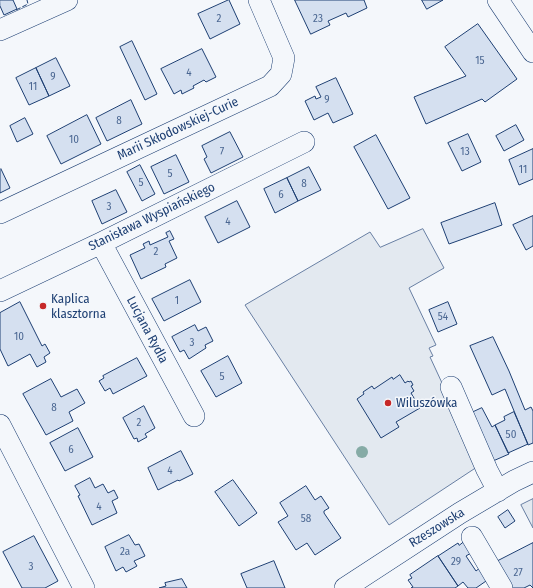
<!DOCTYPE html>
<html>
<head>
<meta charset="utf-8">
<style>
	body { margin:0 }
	canvas { display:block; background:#f4f7fb }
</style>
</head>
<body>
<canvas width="533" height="588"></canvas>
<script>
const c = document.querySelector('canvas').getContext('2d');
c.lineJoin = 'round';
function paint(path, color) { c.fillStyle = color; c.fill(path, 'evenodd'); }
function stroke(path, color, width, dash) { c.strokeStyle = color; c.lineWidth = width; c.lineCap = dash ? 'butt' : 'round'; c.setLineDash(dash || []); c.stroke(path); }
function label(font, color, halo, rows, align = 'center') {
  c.font = font + ' "Fira Sans Condensed",sans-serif'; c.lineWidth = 3; c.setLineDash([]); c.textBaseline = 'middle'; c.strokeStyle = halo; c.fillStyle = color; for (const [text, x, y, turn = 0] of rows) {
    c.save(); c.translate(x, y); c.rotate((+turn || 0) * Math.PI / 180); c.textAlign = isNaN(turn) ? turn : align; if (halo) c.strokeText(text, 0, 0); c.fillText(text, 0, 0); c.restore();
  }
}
const green = new Path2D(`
	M 423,229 L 444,268 L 409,288 L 436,345 L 429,348 L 433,356 L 430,357 L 480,465 L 389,525 L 245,305 L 370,232 L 380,247 Z
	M 533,499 L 533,528 L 521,505 Z`);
const building = new Path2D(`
	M 0,0 L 13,0 L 17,9 L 4,15 L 0,6 Z
	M 229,0 L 240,24 L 210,39 L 198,14 Z
	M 295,0 L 364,0 L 367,8 L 348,17 L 346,13 L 328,21 L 330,25 L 311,34 Z
	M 422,0 L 443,0 L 427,9 Z
	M 478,24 L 517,79 L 485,102 L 482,99 L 426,124 L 414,97 L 466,76 L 445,47 Z
	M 132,41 L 157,94 L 145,100 L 120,47 Z
	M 202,49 L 216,77 L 206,82 L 204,80 L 193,86 L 194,88 L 182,94 L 181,90 L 174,94 L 161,69 Z
	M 56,58 L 70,86 L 49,96 L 36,68 Z
	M 36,68 L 49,96 L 29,105 L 16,78 Z
	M 336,78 L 353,114 L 333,123 L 328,113 L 314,120 L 305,101 L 315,96 L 316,99 L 321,97 L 316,87 Z
	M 131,100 L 142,124 L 107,141 L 96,118 Z
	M 87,115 L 101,144 L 61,164 L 47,136 Z
	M 25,118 L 33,134 L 17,142 L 10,126 Z
	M 516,125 L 524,140 L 504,151 L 496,136 Z
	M 230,132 L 243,157 L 211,173 L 204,159 L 207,157 L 202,146 Z
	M 468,134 L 481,162 L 462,171 L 448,143 Z
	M 376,135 L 410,198 L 388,209 L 354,147 Z
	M 533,149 L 533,179 L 519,185 L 509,160 Z
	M 176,155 L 189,182 L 164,194 L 151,167 Z
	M 140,165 L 155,194 L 142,201 L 127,172 Z
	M 309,167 L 321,190 L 298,201 L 287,178 Z
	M 1,169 L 10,188 L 0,193 L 0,170 Z
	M 287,178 L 298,201 L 275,213 L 264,189 Z
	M 116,190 L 127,212 L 102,224 L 92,201 Z
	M 237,201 L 250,227 L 218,243 L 205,217 Z
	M 495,203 L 502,225 L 449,244 L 441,223 Z
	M 533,216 L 533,246 L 526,250 L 513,225 Z
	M 170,231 L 174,239 L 169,241 L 177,258 L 165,264 L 166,267 L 141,279 L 130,255 L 145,248 L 143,244 L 149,241 L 150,245 L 168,237 L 166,233 Z
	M 190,280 L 201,302 L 164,321 L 152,299 Z
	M 20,302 L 42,346 L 45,344 L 50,353 L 44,357 L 46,362 L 37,367 L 30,354 L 8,366 L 0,349 L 0,313 Z
	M 448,302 L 457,324 L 438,332 L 429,310 Z
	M 195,325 L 198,331 L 206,327 L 213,341 L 205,345 L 206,348 L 189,359 L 184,350 L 180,352 L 172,337 Z
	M 493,337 L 509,371 L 525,410 L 531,407 L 533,411 L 533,443 L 528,445 L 505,389 L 492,395 L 470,346 Z
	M 228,356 L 242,383 L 216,397 L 201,371 Z
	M 137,358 L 147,376 L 113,394 L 110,388 L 105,391 L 99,381 L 104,378 L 103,376 Z
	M 400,375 L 405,383 L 408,381 L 409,382 L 411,381 L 413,385 L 411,386 L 414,391 L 411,393 L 420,408 L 396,422 L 399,427 L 381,438 L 357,399 L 364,394 L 363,392 L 372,386 L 374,389 L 392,377 L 393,379 Z
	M 51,379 L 61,397 L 77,389 L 85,403 L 69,412 L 73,421 L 46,435 L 23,394 Z
	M 144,406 L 155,428 L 145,434 L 147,437 L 138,442 L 137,438 L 134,439 L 123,418 Z
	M 482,408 L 492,427 L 495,425 L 509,454 L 493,461 L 467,415 Z
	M 514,412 L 528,444 L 508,453 L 495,425 L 505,420 L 504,417 Z
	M 78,428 L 93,457 L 65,471 L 50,443 Z
	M 181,451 L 193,474 L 179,481 L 178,480 L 158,490 L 148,468 Z
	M 90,478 L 95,488 L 103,484 L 108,493 L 114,490 L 118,498 L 112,501 L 117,513 L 92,525 L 78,496 L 80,495 L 75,486 Z
	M 233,480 L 257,513 L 239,526 L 215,492 Z
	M 306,486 L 315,500 L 321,496 L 329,508 L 324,511 L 324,513 L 341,538 L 315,555 L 307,543 L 296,550 L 278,522 L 288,516 L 280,503 Z
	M 508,510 L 515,521 L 505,528 L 498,517 Z
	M 129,535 L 135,545 L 139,544 L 145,556 L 134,561 L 137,566 L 126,572 L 123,567 L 116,571 L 105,547 Z
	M 34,536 L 58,581 L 45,588 L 22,588 L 3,552 Z
	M 464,542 L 471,553 L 466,556 L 476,571 L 481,567 L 489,579 L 476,588 L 468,588 L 463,582 L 458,586 L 438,556 L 458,543 L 459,545 Z
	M 533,543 L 533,588 L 530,585 L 524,588 L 510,588 L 496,562 Z
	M 438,556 L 458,586 L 455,588 L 411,588 L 413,587 L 408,580 L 412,578 L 410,575 Z
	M 274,561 L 285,588 L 247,588 L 241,574 Z
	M 182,579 L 187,588 L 159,588 L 166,586 L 165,583 Z`);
const minor = new Path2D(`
	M 498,0 L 533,52
	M 0,30 L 67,0
	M 0,213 L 270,86 L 281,74 L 284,58 L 259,0
	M 101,243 L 194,416
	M 0,291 L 101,243 L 304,142
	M 451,387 L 487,470 L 498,491
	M 0,425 L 84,588
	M 472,537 L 502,588
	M 345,588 L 460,513 L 514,481 L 533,472`);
const fence = new Path2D(`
	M 16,10 L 28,4 L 27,0`);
const trees = [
	[362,452]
];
const markers = [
	[43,306,4,"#c62828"],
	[388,403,4,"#c62828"]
];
const numberNames = [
	["2",219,19],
	["23",318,19],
	["15",480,61],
	["4",189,73],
	["9",53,77],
	["11",33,87],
	["9",327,100],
	["8",119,121],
	["10",74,140],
	["7",222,152],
	["13",465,152],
	["11",523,170],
	["5",170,174],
	["5",141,183],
	["8",304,184],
	["6",281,195],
	["3",109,207],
	["4",228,222],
	["2",156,252],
	["1",177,301],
	["54",443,317],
	["10",19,337],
	["3",192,343],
	["5",222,377],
	["8",54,408],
	["2",139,423],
	["50",511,435],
	["6",71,450],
	["4",170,471],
	["4",99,507],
	["58",306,519],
	["2a",125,552],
	["29",456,562],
	["3",31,567],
	["27",518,573]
];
const streetNames = [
	["Marii Skłodowskiej-Curie",178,129,-25],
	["Stanisława Wyspiańskiego",152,217,-26],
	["Lucjana Rydla",147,330,62],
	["Rzeszowska",437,528,-32]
];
const poiNames = [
	["Kaplica",51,299],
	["klasztorna",51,314],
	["Wiluszówka",396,403]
];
paint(green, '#e3e9f0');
stroke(green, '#687fa3', 1);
paint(building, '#d5e0f0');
stroke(building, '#1d3f73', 1);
stroke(minor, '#1d3f73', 22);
stroke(minor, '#f4f7fb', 21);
stroke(fence, '#1d3f73', 1, [5, 2]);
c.fillStyle = '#86aba6';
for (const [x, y] of trees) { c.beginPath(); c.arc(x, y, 6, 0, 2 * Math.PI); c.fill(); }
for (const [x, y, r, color] of markers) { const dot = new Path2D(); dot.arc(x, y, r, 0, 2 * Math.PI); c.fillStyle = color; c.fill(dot); stroke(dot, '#f4f7fb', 1.5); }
label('11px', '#4b6792', null, numberNames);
label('13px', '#1d3f73', '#f4f7fb', streetNames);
label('13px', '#1d3f73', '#f4f7fb', poiNames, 'left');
</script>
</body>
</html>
